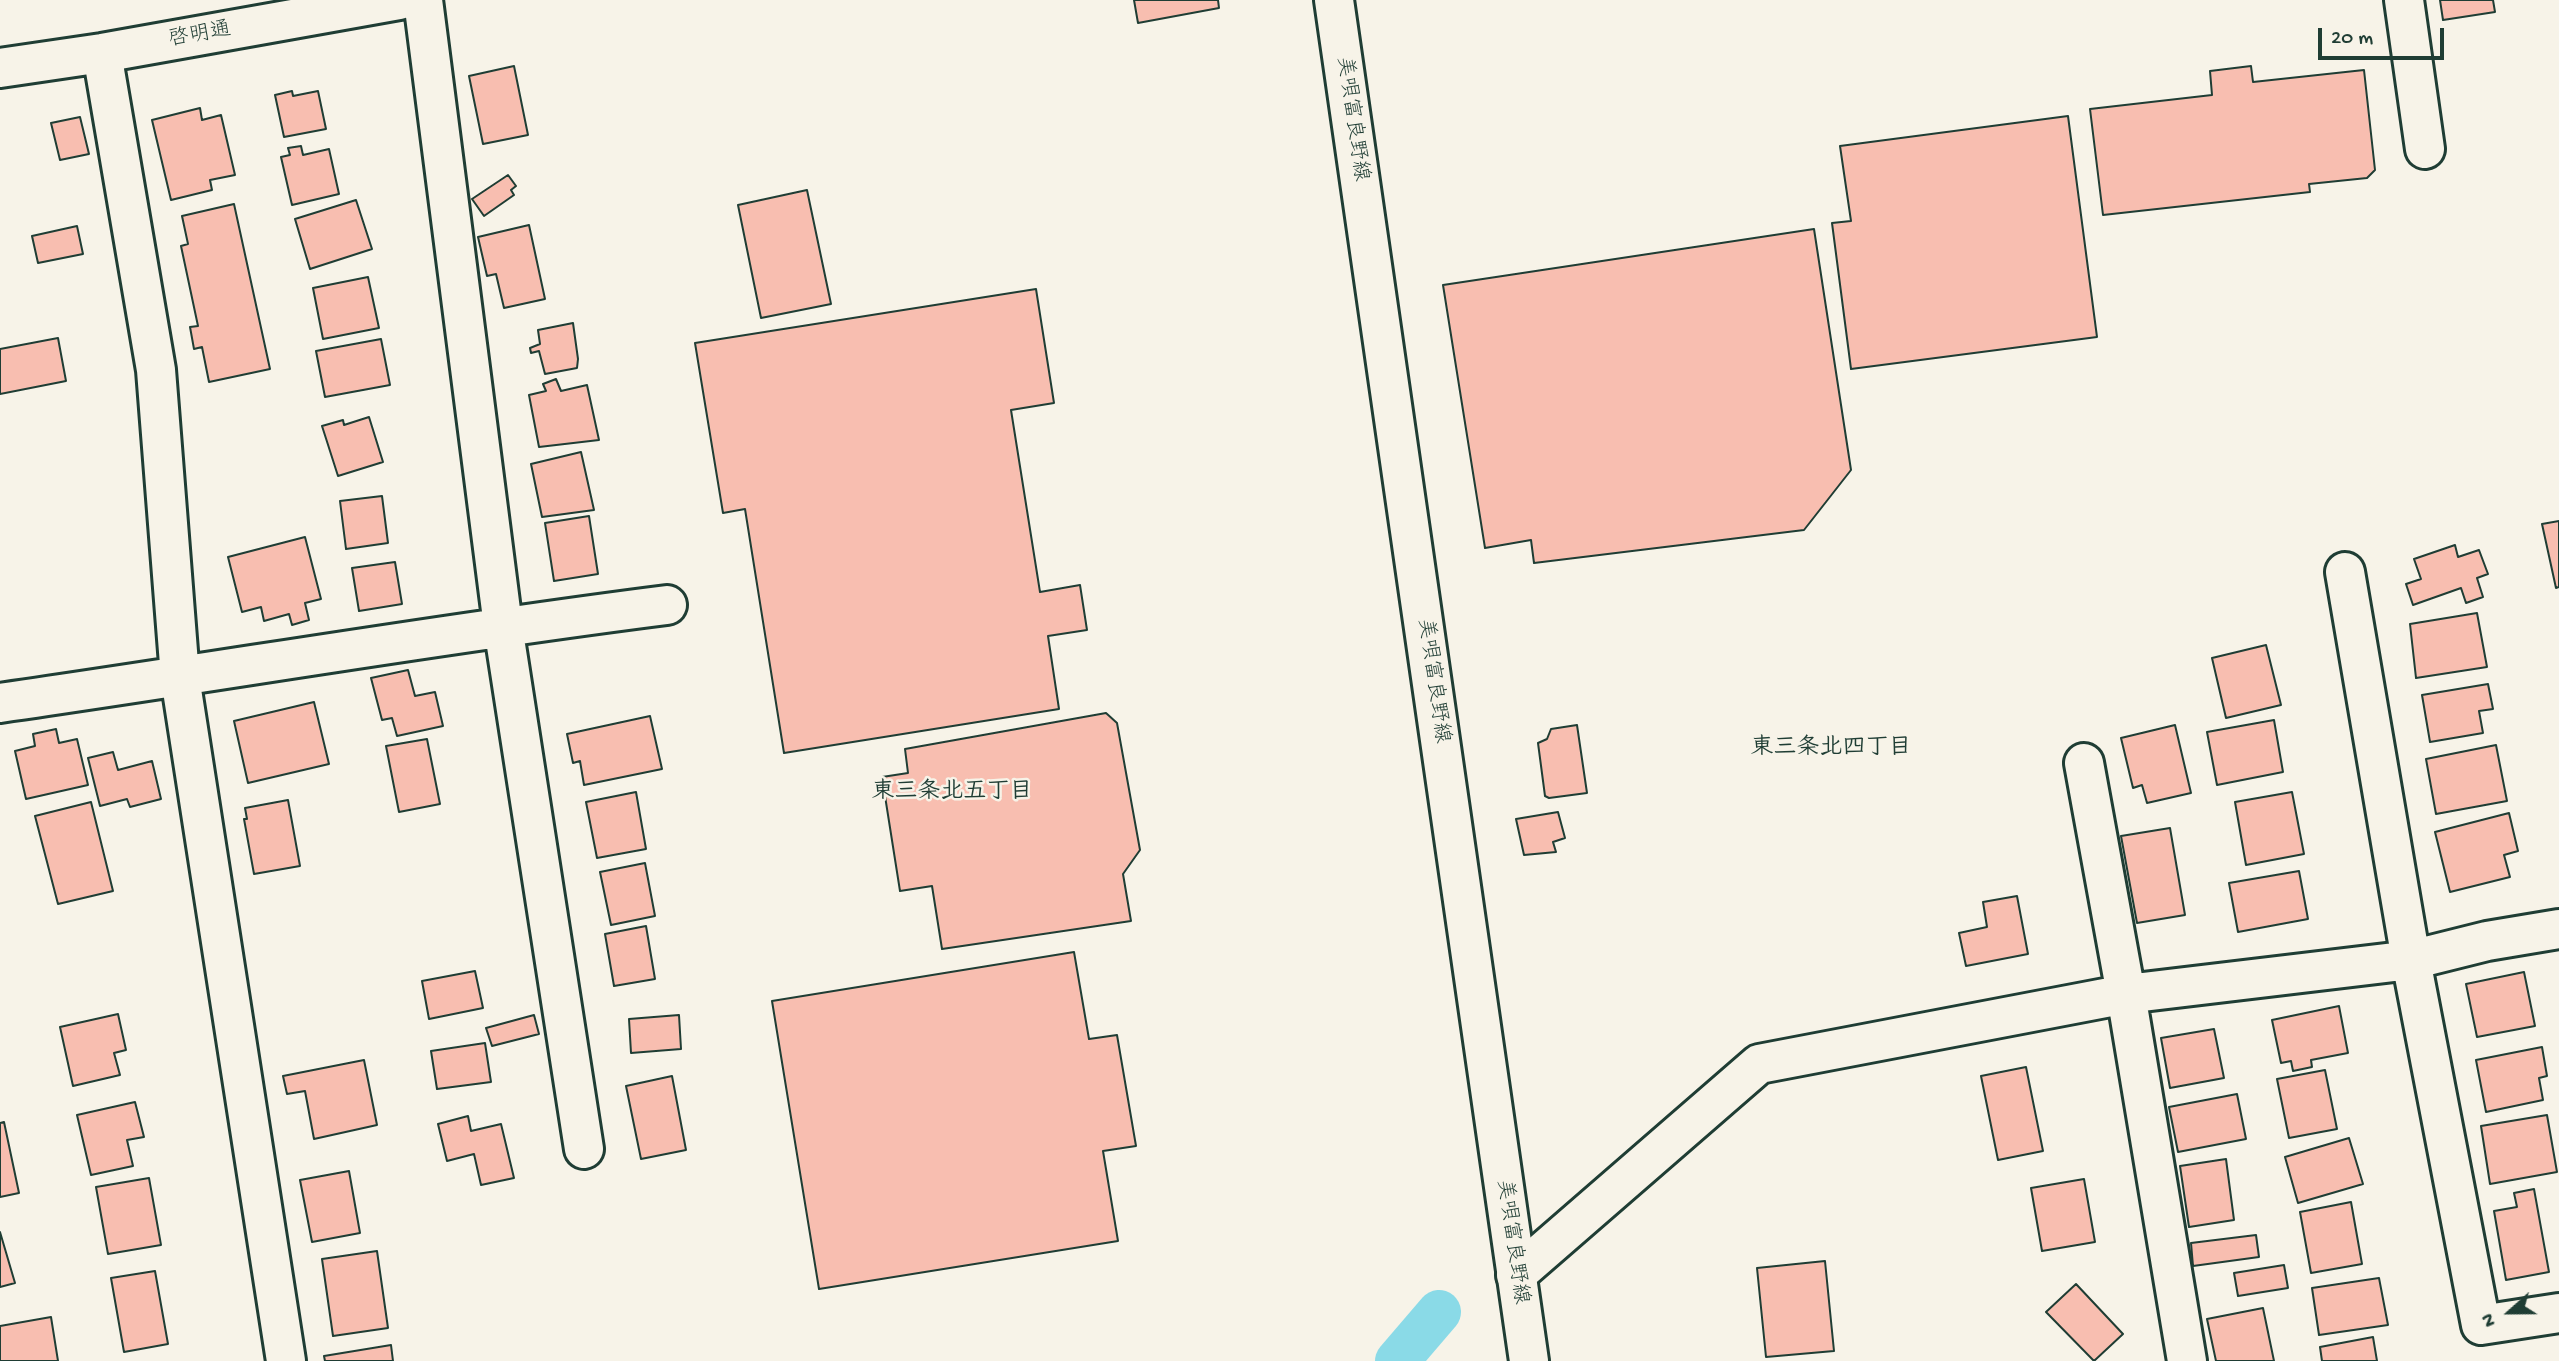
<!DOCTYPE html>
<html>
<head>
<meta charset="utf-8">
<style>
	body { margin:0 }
	#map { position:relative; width:2559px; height:1361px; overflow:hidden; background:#f7f3e8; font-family:"Gochi Hand",sans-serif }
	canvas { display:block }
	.north { position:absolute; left:2475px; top:1277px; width:70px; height:70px; -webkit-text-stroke:5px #f7f3e8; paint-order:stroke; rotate:249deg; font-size:19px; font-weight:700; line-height:28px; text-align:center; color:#1f3d34 }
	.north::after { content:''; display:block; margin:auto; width:24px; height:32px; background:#1f3d34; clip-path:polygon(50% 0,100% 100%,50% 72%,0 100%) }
	.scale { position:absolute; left:2318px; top:28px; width:126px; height:32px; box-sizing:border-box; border:4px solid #1f3d34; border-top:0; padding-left:9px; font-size:21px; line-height:24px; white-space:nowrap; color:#1f3d34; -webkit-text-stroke:5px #f7f3e8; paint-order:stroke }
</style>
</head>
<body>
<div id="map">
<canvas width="2559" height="1361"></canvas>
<div class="north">N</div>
<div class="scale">20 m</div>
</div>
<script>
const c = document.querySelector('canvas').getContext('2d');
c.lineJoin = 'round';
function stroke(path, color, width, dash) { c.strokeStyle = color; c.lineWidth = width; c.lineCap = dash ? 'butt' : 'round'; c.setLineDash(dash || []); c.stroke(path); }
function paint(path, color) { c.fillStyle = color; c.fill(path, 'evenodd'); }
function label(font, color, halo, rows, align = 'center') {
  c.font = font + ' "Gochi Hand","Klee One",sans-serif'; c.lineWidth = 5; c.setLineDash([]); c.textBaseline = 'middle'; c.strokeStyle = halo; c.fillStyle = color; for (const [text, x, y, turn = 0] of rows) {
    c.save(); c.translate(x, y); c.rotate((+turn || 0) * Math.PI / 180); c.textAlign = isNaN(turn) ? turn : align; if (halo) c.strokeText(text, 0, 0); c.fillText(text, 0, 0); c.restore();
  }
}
const canal = new Path2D(`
	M 1397,1361 L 1439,1312`);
const building = new Path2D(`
	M 1134,0 L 1218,0 L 1219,8 L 1138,23 Z
	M 2440,0 L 2493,0 L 2495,12 L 2443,20 Z
	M 514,66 L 528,135 L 483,144 L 469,76 Z
	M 2251,66 L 2253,82 L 2364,70 L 2375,170 L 2367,178 L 2309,184 L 2310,192 L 2103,215 L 2090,109 L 2212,95 L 2210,71 Z
	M 292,91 L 293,96 L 318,91 L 326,129 L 284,137 L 275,95 Z
	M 200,108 L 202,120 L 221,115 L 235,175 L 210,180 L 212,190 L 171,200 L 152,120 Z
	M 2068,116 L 2097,337 L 1851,369 L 1832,223 L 1851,221 L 1840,146 Z
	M 80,117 L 89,154 L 60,160 L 51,123 Z
	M 301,146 L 303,155 L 329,149 L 339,194 L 292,205 L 281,157 L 290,155 L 288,148 Z
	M 508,175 L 516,186 L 511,190 L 514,195 L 484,216 L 472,199 Z
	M 807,190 L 831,304 L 761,318 L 738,205 Z
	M 356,200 L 372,249 L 310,269 L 295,219 Z
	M 234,204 L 270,369 L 209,382 L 202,347 L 194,349 L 190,327 L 198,326 L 181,246 L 188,244 L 182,216 Z
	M 529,225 L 545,299 L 504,308 L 496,274 L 487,276 L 478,237 Z
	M 77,226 L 83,254 L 38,263 L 32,236 Z
	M 1814,229 L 1851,470 L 1804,530 L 1534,563 L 1531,540 L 1485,548 L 1443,285 Z
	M 368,277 L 379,328 L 323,339 L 313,288 Z
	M 1036,289 L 1054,403 L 1011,410 L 1040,592 L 1080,585 L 1087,630 L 1048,636 L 1059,709 L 784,753 L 745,509 L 723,513 L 695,343 Z
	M 573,323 L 578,359 L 577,368 L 545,374 L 539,351 L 531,353 L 530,348 L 540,344 L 538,330 Z
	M 58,338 L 66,381 L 0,394 L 0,349 Z
	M 381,339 L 390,385 L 325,397 L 316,351 Z
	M 556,379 L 561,391 L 587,385 L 599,440 L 539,447 L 529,395 L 546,391 L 543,384 Z
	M 369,417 L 383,462 L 338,476 L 322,426 L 343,420 L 344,425 Z
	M 581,452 L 594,510 L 542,517 L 531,464 Z
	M 382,496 L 388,543 L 346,549 L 340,501 Z
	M 589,516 L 598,574 L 554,581 L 545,523 Z
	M 2559,521 L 2559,587 L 2556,588 L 2542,524 Z
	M 305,537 L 321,599 L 305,603 L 309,620 L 292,625 L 289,614 L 264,621 L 261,607 L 242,612 L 228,557 Z
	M 2455,545 L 2458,557 L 2479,550 L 2488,574 L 2477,578 L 2483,597 L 2466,603 L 2461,588 L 2413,605 L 2406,584 L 2421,579 L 2414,559 Z
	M 395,562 L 402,604 L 359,611 L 352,568 Z
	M 2477,613 L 2487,667 L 2416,678 L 2410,624 Z
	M 2266,645 L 2281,705 L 2226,718 L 2212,658 Z
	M 408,670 L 415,696 L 435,692 L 443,726 L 397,736 L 392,718 L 382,720 L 371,678 Z
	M 2488,684 L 2493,709 L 2479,711 L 2483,733 L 2430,742 L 2422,695 Z
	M 314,702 L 329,764 L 248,783 L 234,721 Z
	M 1106,713 L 1117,723 L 1140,850 L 1123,874 L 1131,921 L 942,949 L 932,886 L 900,891 L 882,777 L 908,773 L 905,749 Z
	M 650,716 L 662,769 L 584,785 L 580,761 L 573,763 L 567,734 Z
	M 2274,720 L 2283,772 L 2217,785 L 2207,732 Z
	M 1577,725 L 1587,793 L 1549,798 L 1545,796 L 1538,743 L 1547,739 L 1551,729 Z
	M 2175,725 L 2191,793 L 2147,803 L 2142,785 L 2133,788 L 2121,738 Z
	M 56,729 L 59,743 L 77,739 L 88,785 L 26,799 L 15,751 L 35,746 L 33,734 Z
	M 427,739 L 440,804 L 399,812 L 386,746 Z
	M 2496,745 L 2507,801 L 2436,814 L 2426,759 Z
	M 113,752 L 118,770 L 152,761 L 161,799 L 130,807 L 127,799 L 100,806 L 88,758 Z
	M 636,792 L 646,849 L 597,858 L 586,802 Z
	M 2292,792 L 2304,854 L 2246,865 L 2235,802 Z
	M 288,800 L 300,866 L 254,874 L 244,819 L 247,819 L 245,808 Z
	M 91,802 L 113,891 L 58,904 L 35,816 Z
	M 1558,812 L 1565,838 L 1553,842 L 1556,852 L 1524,855 L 1516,819 Z
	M 2509,813 L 2518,851 L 2504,855 L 2510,877 L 2450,892 L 2435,832 Z
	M 2170,828 L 2185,915 L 2137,923 L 2121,836 Z
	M 645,863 L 655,916 L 611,925 L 600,872 Z
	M 2299,871 L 2308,919 L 2238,932 L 2229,883 Z
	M 2017,896 L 2028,954 L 1966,966 L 1959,933 L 1987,927 L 1983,902 Z
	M 646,926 L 655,979 L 614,986 L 605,934 Z
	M 1074,952 L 1089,1039 L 1117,1035 L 1136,1146 L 1103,1151 L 1118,1241 L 819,1289 L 772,1001 Z
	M 475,971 L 483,1008 L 429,1019 L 422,981 Z
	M 2524,972 L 2535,1026 L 2477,1037 L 2466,984 Z
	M 2339,1006 L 2348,1053 L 2311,1060 L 2312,1067 L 2293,1071 L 2291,1061 L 2281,1063 L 2272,1020 Z
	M 118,1014 L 126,1050 L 114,1053 L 120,1075 L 73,1086 L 60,1027 Z
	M 534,1015 L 539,1034 L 492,1046 L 486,1028 Z
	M 679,1015 L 681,1049 L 631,1053 L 629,1019 Z
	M 2214,1029 L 2224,1078 L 2170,1088 L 2161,1038 Z
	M 485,1043 L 491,1082 L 437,1089 L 431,1051 Z
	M 2542,1047 L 2547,1076 L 2539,1078 L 2543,1100 L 2486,1112 L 2476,1060 Z
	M 364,1060 L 377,1125 L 314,1139 L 305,1091 L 287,1094 L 283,1076 Z
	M 2026,1067 L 2043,1151 L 1998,1160 L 1981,1076 Z
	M 2325,1070 L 2337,1129 L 2289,1138 L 2277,1079 Z
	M 672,1076 L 686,1150 L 641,1159 L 626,1086 Z
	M 2237,1094 L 2246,1139 L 2178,1152 L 2169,1107 Z
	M 135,1102 L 144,1137 L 127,1140 L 133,1166 L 91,1175 L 77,1115 Z
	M 2547,1115 L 2557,1172 L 2490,1184 L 2481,1126 Z
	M 468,1116 L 471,1131 L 501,1124 L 514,1178 L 481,1185 L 474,1154 L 447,1161 L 438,1124 Z
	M 4,1122 L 19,1193 L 0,1197 L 0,1123 Z
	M 2349,1138 L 2363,1184 L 2298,1203 L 2285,1157 Z
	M 2226,1159 L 2234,1220 L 2189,1227 L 2180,1166 Z
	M 349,1171 L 360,1233 L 312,1242 L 300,1180 Z
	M 149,1178 L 161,1245 L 108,1254 L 96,1187 Z
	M 2084,1179 L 2095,1242 L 2042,1251 L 2031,1188 Z
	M 2534,1189 L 2549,1272 L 2506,1280 L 2494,1211 L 2517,1207 L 2514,1193 Z
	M 2351,1202 L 2362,1264 L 2311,1273 L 2300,1212 Z
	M 0,1232 L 15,1283 L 0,1287 Z
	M 2256,1235 L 2259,1257 L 2193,1266 L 2191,1243 Z
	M 377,1251 L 388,1328 L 333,1336 L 322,1259 Z
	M 1825,1261 L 1834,1351 L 1766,1357 L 1757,1268 Z
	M 2284,1265 L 2288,1288 L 2238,1296 L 2234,1273 Z
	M 155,1271 L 168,1344 L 124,1352 L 111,1278 Z
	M 2379,1278 L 2388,1325 L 2319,1335 L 2312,1288 Z
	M 2076,1284 L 2123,1334 L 2094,1361 L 2046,1312 Z
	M 2263,1308 L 2274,1361 L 2216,1361 L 2207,1319 Z
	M 51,1317 L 58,1361 L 0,1361 L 0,1326 Z
	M 2373,1337 L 2377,1361 L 2322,1361 L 2320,1347 Z
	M 391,1345 L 393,1361 L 325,1361 L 324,1356 Z`);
const minor = new Path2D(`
	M 423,0 L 503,626 L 584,1149
	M 2404,0 L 2425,149
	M 102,53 L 156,370 L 180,677 L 286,1361
	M 0,68 L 102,53 L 399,0
	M 2345,572 L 2411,960 L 2481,1325 L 2559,1313
	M 0,703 C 223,671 444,633 667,605
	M 2084,763 L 2126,994 L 2187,1361
	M 1516,1275 L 1759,1064 L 2126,994 L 2411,960 L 2487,941 L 2559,929`);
const major = new Path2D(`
	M 1334,0 L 1529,1361`);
const streetNames = [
	["啓明通",200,36,-10],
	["美唄富良野線",1351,119,82],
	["美唄富良野線",1432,681,82],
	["美唄富良野線",1511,1242,82]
];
const neighbourhoodNames = [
	["東三条北四丁目",1831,749],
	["東三条北五丁目",952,793]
];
stroke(canal, '#8adae7', 44);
paint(building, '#f8beb0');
stroke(building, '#1f3d34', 2);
stroke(minor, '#1f3d34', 44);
stroke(major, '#1f3d34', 44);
stroke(minor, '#f7f3e8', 38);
stroke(major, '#f7f3e8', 38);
label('21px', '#1f3d34', '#f7f3e8', streetNames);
label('bold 23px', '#1f3d34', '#f7f3e8', neighbourhoodNames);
</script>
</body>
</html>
